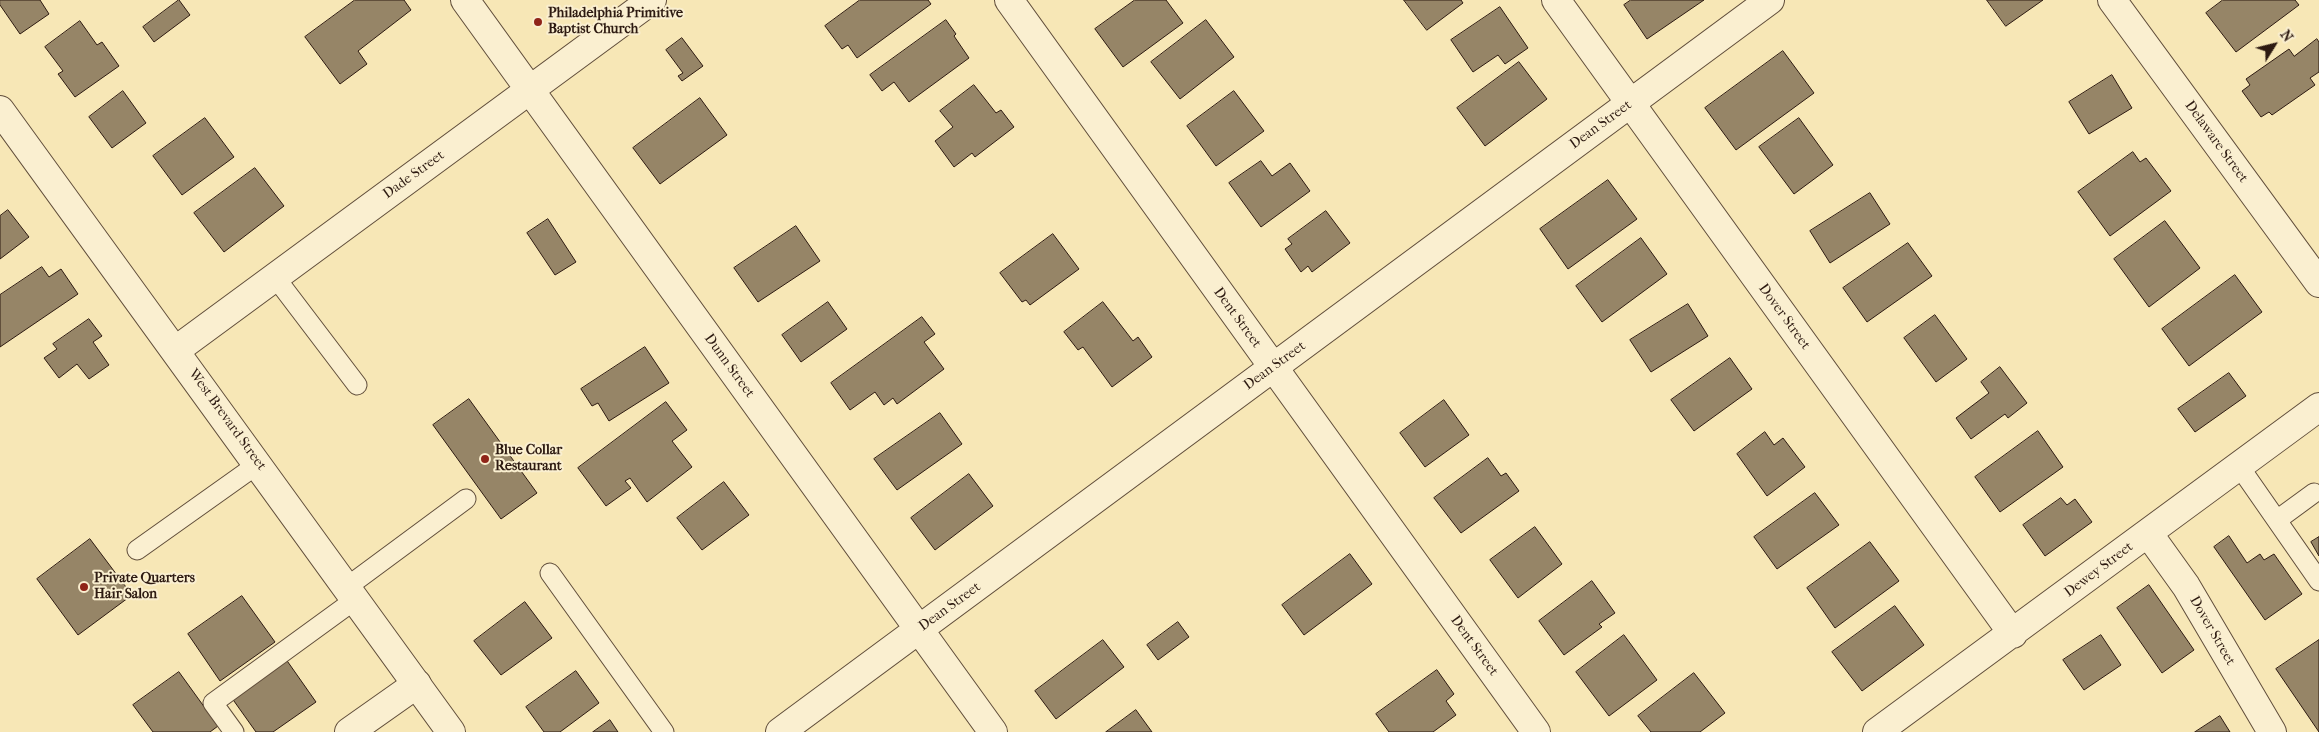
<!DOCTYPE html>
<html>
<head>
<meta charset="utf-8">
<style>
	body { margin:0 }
	#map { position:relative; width:2319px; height:732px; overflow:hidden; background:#f7e7b6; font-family:"IM FELL French Canon",serif }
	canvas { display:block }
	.north { position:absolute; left:2249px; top:20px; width:50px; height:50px; -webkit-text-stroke:4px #faefd0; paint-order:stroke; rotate:54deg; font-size:14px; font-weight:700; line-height:20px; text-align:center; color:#2d1a11 }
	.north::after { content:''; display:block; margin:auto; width:18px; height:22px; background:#2d1a11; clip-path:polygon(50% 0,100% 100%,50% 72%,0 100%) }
</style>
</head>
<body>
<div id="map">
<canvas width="2319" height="732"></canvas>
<div class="north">N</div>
</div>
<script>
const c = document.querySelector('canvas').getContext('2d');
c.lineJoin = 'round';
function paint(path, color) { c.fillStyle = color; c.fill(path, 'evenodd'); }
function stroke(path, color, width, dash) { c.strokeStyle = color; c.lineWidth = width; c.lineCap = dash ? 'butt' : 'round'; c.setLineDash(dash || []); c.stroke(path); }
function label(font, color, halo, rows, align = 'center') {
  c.font = font + ' "IM FELL French Canon",serif'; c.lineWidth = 4; c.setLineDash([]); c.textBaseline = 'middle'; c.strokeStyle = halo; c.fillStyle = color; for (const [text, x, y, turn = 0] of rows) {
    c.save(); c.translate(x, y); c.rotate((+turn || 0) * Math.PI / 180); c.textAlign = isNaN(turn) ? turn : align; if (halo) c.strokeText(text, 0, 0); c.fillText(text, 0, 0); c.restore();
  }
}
const building = new Path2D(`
	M 0,0 L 40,0 L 49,14 L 20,34 L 0,5 Z
	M 179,0 L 190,15 L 154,42 L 143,27 Z
	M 355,0 L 404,0 L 411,10 L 358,51 L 367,64 L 340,84 L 305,37 Z
	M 860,0 L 928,0 L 931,4 L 857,58 L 848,45 L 842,49 L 825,26 Z
	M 1135,0 L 1166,0 L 1183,23 L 1123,67 L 1095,29 Z
	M 1404,0 L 1461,0 L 1463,3 L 1427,30 Z
	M 1631,0 L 1704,0 L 1647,39 L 1624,5 Z
	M 1987,0 L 2043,0 L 2006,26 Z
	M 2223,0 L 2295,0 L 2299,5 L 2236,52 L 2206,13 Z
	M 1500,7 L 1528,48 L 1505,64 L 1498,55 L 1473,72 L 1451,40 Z
	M 946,20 L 956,34 L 954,36 L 969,58 L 909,102 L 894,82 L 882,91 L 870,75 Z
	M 1206,20 L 1234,57 L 1180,99 L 1151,62 Z
	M 80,21 L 97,45 L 102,42 L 119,66 L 75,97 L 58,74 L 63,71 L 45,47 Z
	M 682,38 L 703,66 L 682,81 L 678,76 L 683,73 L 666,50 Z
	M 2317,39 L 2319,42 L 2319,72 L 2310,78 L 2315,85 L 2272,115 L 2269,112 L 2261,117 L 2242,91 L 2250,85 L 2246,79 L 2289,49 L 2294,56 Z
	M 1783,51 L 1814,93 L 1736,150 L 1705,108 Z
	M 1519,62 L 1547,99 L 1485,146 L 1457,108 Z
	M 2112,75 L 2132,108 L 2089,134 L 2069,102 Z
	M 974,85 L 996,113 L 1001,110 L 1014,127 L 975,157 L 972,153 L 954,167 L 935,141 L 953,127 L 940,111 Z
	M 123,91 L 146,123 L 112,148 L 89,117 Z
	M 1234,91 L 1264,131 L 1216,166 L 1187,126 Z
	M 700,98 L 727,135 L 660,184 L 633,148 Z
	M 205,118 L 234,157 L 182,195 L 153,156 Z
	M 1799,118 L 1833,165 L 1794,194 L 1759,147 Z
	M 2133,152 L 2140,162 L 2146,158 L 2171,191 L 2110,236 L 2078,192 Z
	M 1261,161 L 1272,176 L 1290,163 L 1310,191 L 1261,227 L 1229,183 Z
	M 255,168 L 284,206 L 224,252 L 194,213 Z
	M 1608,180 L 1637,219 L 1568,269 L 1540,229 Z
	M 1870,193 L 1890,224 L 1830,263 L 1810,231 Z
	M 8,210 L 29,237 L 0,259 L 0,216 Z
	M 1326,211 L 1350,243 L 1312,272 L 1308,266 L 1301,272 L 1285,249 L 1292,244 L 1288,239 Z
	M 548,219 L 576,262 L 555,275 L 527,233 Z
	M 2165,221 L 2200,268 L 2149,307 L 2114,259 Z
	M 796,226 L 820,261 L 758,302 L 734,268 Z
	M 1053,234 L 1079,269 L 1030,305 L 1026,300 L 1022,302 L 1000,273 Z
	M 1641,238 L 1667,274 L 1602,322 L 1576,286 Z
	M 1908,243 L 1932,276 L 1867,322 L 1843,288 Z
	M 42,267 L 49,277 L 61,269 L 78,294 L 0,347 L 0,295 Z
	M 2235,275 L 2262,312 L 2189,366 L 2162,329 Z
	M 828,302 L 847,329 L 801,362 L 782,335 Z
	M 1103,302 L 1133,341 L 1138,337 L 1152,357 L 1112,387 L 1083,347 L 1078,350 L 1064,332 Z
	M 1688,304 L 1708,336 L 1651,372 L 1630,340 Z
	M 1935,315 L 1967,359 L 1936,382 L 1904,338 Z
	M 922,317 L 935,334 L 924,342 L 944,369 L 897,404 L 893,398 L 884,405 L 875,392 L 850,410 L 831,383 Z
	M 89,319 L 102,336 L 93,342 L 109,365 L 89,379 L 77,364 L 59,378 L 44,358 L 57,349 L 53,344 Z
	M 645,347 L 669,383 L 609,421 L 598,403 L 592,406 L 581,389 Z
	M 1730,358 L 1752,389 L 1694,431 L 1671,400 Z
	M 2000,367 L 2027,403 L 2008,418 L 2005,414 L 1971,439 L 1956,418 L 1989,393 L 1981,382 Z
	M 2229,373 L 2246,396 L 2195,432 L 2178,409 Z
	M 469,399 L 537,493 L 501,519 L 433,425 Z
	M 1444,400 L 1469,435 L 1425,467 L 1400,433 Z
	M 666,402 L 687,430 L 672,441 L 692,467 L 647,502 L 630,478 L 625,481 L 631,488 L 606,506 L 578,468 Z
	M 940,413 L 962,444 L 897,490 L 874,459 Z
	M 2038,431 L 2063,467 L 2000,512 L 1975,477 Z
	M 1765,432 L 1774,445 L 1783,438 L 1805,467 L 1767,496 L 1737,454 Z
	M 1488,458 L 1501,476 L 1506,473 L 1519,491 L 1461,533 L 1434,498 Z
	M 969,474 L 993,506 L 935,550 L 911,518 Z
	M 724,482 L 749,515 L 702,550 L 677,518 Z
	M 1815,493 L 1839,525 L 1777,569 L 1754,537 Z
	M 2061,498 L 2067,505 L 2075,499 L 2092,522 L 2045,556 L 2023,525 Z
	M 1535,527 L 1562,564 L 1518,598 L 1490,560 Z
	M 2229,536 L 2247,563 L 2260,554 L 2264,560 L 2274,554 L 2302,594 L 2265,620 L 2214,547 Z
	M 2319,537 L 2319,556 L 2311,542 Z
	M 90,539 L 132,595 L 78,635 L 37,579 Z
	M 1870,542 L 1899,581 L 1835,628 L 1807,588 Z
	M 1350,554 L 1372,584 L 1304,635 L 1282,605 Z
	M 1592,581 L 1615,613 L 1599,624 L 1602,627 L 1564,655 L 1539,621 Z
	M 2149,585 L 2194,650 L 2162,673 L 2117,608 Z
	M 242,596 L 275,642 L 220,681 L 188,634 Z
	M 525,602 L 552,638 L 501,675 L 474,641 Z
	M 1895,606 L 1924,645 L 1862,691 L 1832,652 Z
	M 1178,622 L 1189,637 L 1158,660 L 1147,645 Z
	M 1624,635 L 1657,680 L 1609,716 L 1576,672 Z
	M 2101,635 L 2121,665 L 2084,690 L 2063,660 Z
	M 1103,640 L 1124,667 L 1056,719 L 1035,691 Z
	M 2319,640 L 2319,732 L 2276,669 Z
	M 283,655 L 316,702 L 273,732 L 256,732 L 229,694 Z
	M 1437,670 L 1454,694 L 1446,701 L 1456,715 L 1433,732 L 1389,732 L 1376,714 Z
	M 576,671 L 599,703 L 560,732 L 544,732 L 526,707 Z
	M 179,672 L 218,726 L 210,732 L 153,732 L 133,705 Z
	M 1694,673 L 1725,713 L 1700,732 L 1651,732 L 1638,716 Z
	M 1136,710 L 1152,732 L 1106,732 Z
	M 2220,716 L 2230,732 L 2195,732 Z
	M 610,720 L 618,732 L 593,732 Z`);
const service = new Path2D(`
	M 275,277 L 357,385
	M 2239,466 L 2319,581
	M 2277,520 L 2314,493
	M 137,550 L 258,464
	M 550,573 L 664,732
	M 347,587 L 466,499
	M 234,732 L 213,703 L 356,599`);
const minor = new Path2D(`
	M 465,0 L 993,732
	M 1009,0 L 1536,732
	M 1556,0 L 2013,634
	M 2112,0 L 2319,283
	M 176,350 L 652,0
	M 2148,533 L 2186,586 L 2272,732
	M 349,732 L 417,684
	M 780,732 L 1770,0
	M 1877,732 L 2319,407`);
const tertiary = new Path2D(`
	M 0,110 L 451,732`);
const markers = [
	[538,22,5,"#8f2418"],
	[485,459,5,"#8f2418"],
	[84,587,5,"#8f2418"]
];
const poiNames = [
	["Philadelphia Primitive",548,14],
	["Baptist Church",548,30],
	["Blue Collar",495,451],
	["Restaurant",495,467],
	["Private Quarters",94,579],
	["Hair Salon",94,595]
];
const streetNames = [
	["Dean Street",1601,125,-36],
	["Delaware Street",2216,142,54],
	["Dade Street",414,175,-36],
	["Dover Street",1784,317,54],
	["Dent Street",1237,318,54],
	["Dunn Street",729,366,54],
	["Dean Street",1275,366,-36],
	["West Brevard Street",227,420,54],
	["Dewey Street",2099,570,-37],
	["Dean Street",950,607,-36],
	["Dover Street",2212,631,60],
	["Dent Street",1474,646,54]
];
paint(building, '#968567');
stroke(building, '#2d1a11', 1);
stroke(service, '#604d3a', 21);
stroke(minor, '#604d3a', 30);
stroke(tertiary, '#604d3a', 30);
stroke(service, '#faefd0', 19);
stroke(minor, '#faefd0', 28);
stroke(tertiary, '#faefd0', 28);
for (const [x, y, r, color] of markers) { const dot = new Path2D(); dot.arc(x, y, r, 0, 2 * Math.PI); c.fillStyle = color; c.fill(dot); stroke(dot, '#faefd0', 2); }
label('bold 14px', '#2d1a11', '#faefd0', poiNames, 'left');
label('14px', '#2d1a11', '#faefd0', streetNames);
</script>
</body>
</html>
